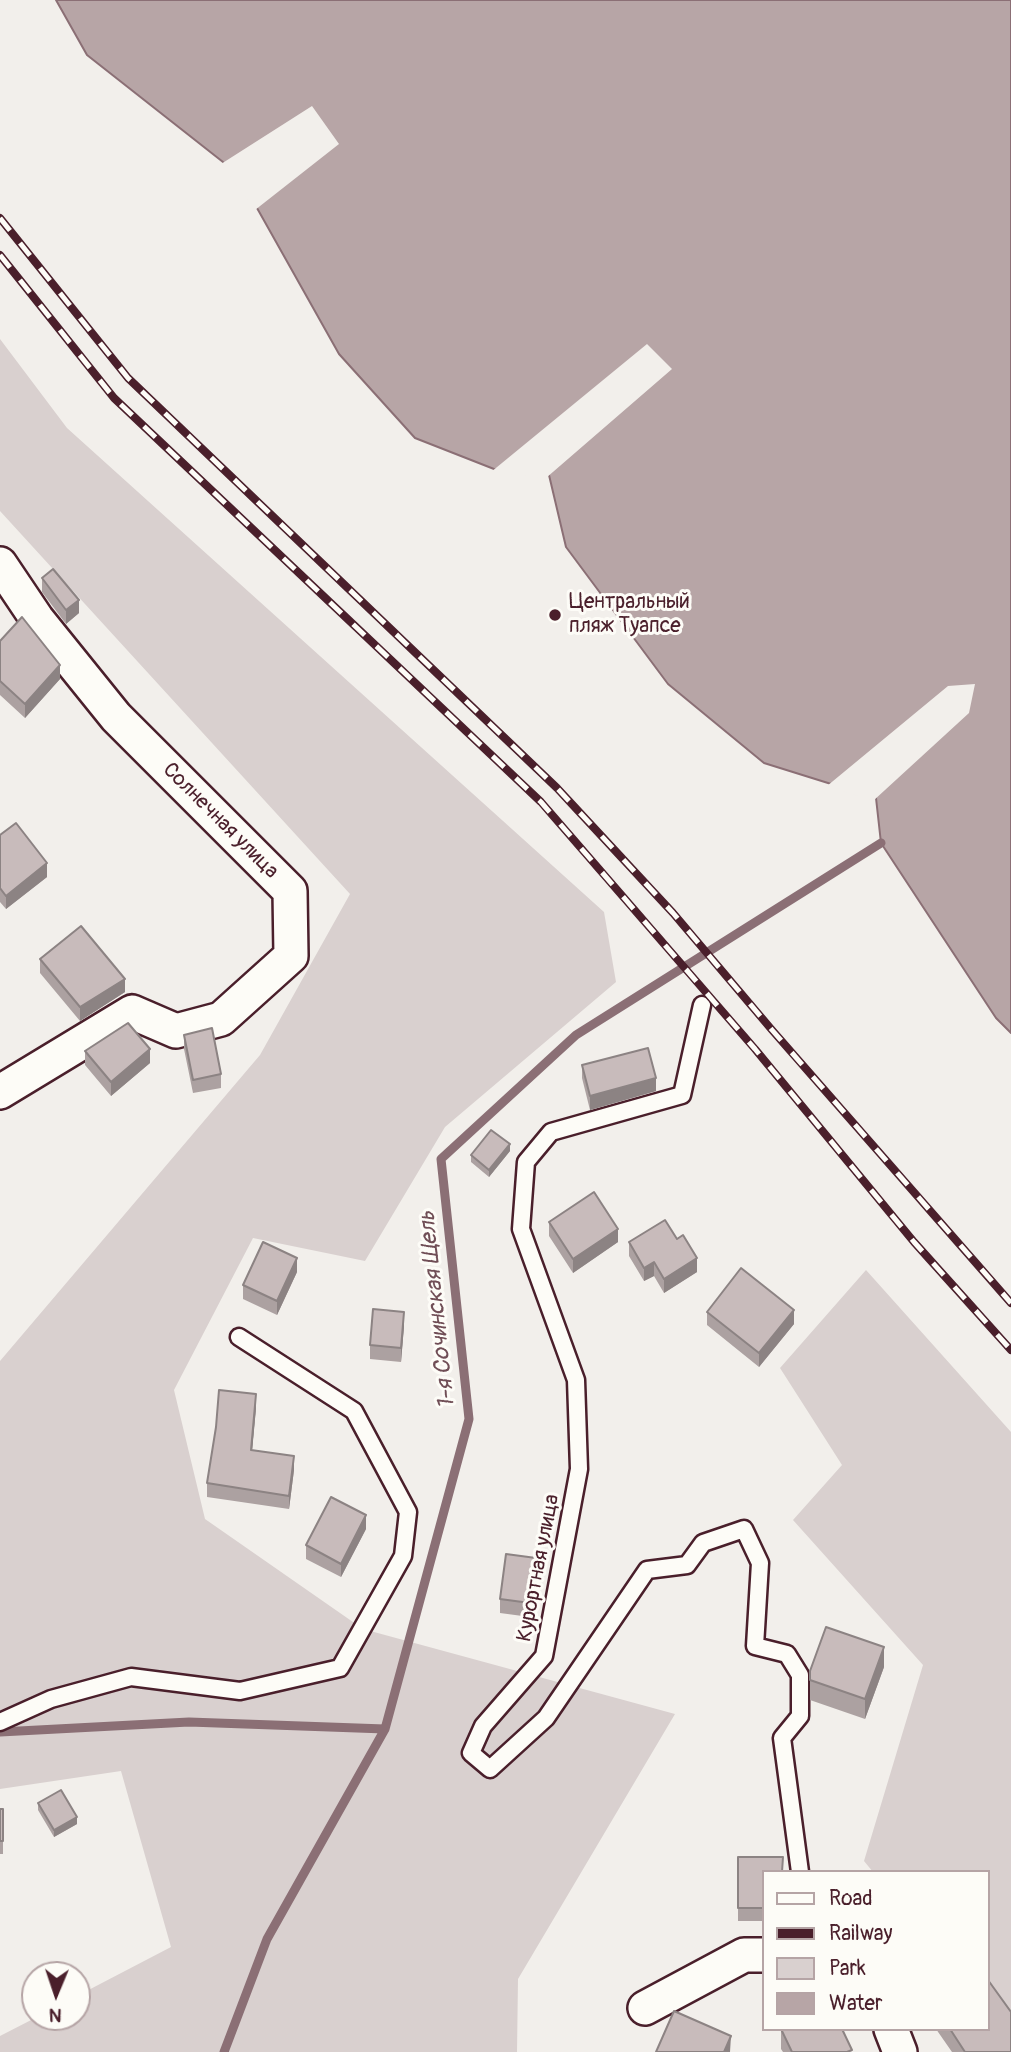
<!DOCTYPE html>
<html>
<head>
<meta charset="utf-8">
<style>
	body { margin:0 }
	#map { position:relative; width:1011px; height:2052px; overflow:hidden; background:#f2efeb; font-family:Pangolin,sans-serif }
	canvas { display:block }
	.legend { position:absolute; left:762px; top:1870px; width:228px; height:161px; box-sizing:border-box; background:#fdfcf7; border:2px solid #b5a4a5; margin:0; padding:9px 12px; list-style:none; font-size:21px; color:#4a1f2b }
	.legend li { display:flex; align-items:center; gap:14px; height:35px }
	.legend b { width:35px; border:2px solid #b5a4a5 }
	.north { position:absolute; left:21px; top:1961px; width:70px; height:70px; box-sizing:border-box; background:#fdfcf7; border:2px solid #b5a4a5; border-radius:50%; rotate:182deg; font-size:19px; font-weight:700; line-height:28px; text-align:center; color:#4a1f2b }
	.north::after { content:''; display:block; margin:auto; width:24px; height:32px; background:#4a1f2b; clip-path:polygon(50% 0,100% 100%,50% 72%,0 100%) }
</style>
</head>
<body>
<div id="map">
<canvas width="1011" height="2052"></canvas>
<ul class="legend">
<li><b style="height:9px;background:#fdfcf7"></b>Road</li>
<li><b style="height:9px;background:#4a1f2b"></b>Railway</li>
<li><b style="height:19px;background:#d9d0cf"></b>Park</li>
<li><b style="height:19px;background:#b7a5a6"></b>Water</li>
</ul>
<div class="north">N</div>
</div>
<script>
const c = document.querySelector('canvas').getContext('2d');
c.lineJoin = 'round';
function paint(path, color) { c.fillStyle = color; c.fill(path, 'evenodd'); }
function stroke(path, color, width, dash) { c.strokeStyle = color; c.lineWidth = width; c.lineCap = dash ? 'butt' : 'round'; c.setLineDash(dash || []); c.stroke(path); }
function label(font, color, halo, rows, align = 'center') {
  c.font = font + ' Pangolin,sans-serif'; c.lineWidth = 6; c.setLineDash([]); c.textBaseline = 'middle'; c.strokeStyle = halo; c.fillStyle = color; for (const [text, x, y, turn = 0] of rows) {
    c.save(); c.translate(x, y); c.rotate((+turn || 0) * Math.PI / 180); c.textAlign = isNaN(turn) ? turn : align; if (halo) c.strokeText(text, 0, 0); c.fillText(text, 0, 0); c.restore();
  }
}
const green = new Path2D(`
	M 0,339 L 67,428 L 604,912 L 616,982 L 445,1127 L 365,1261 L 253,1238 L 174,1390 L 205,1519 L 363,1629 L 675,1714 L 518,1979 L 517,2052 L 0,2052 L 0,2036 L 37,2017 L 77,2017 L 77,1996 L 171,1947 L 121,1771 L 0,1789 L 0,1361 L 260,1055 L 350,894 L 0,511 Z
	M 866,1270 L 1011,1432 L 1011,2024 L 988,1999 L 988,1872 L 873,1872 L 864,1861 L 923,1665 L 793,1520 L 842,1465 L 780,1368 Z`);
const water = new Path2D(`
	M 56,0 L 1011,0 L 1011,1033 L 996,1018 L 881,843 L 876,798 L 764,763 L 668,684 L 566,547 L 549,475 L 494,469 L 415,438 L 339,354 L 257,208 L 223,162 L 87,55 Z`);
const pier = new Path2D(`
	M 312,106 L 339,144 L 255,210 L 221,164 Z
	M 647,344 L 672,369 L 546,478 L 491,472 Z
	M 975,684 L 969,713 L 873,801 L 827,786 L 948,686 Z`);
const stream = new Path2D(`
	M 0,1732 L 189,1722 L 385,1729 L 469,1419 L 441,1159 L 576,1035 L 881,843
	M 224,2052 L 267,1939 L 385,1729`);
const service = new Path2D(`
	M 702,1005 L 682,1095 L 551,1132 L 526,1162 L 521,1229 L 576,1380 L 579,1469 L 544,1656 L 483,1726 L 471,1753 L 490,1769 L 546,1718 L 647,1570 L 687,1565 L 703,1543 L 744,1529 L 760,1563 L 755,1646 L 787,1654 L 800,1675 L 800,1716 L 782,1738 L 800,1872
	M 0,1722 L 51,1699 L 131,1677 L 240,1691 L 340,1668 L 403,1556 L 408,1512 L 354,1411 L 239,1337`);
const minor = new Path2D(`
	M 0,564 L 37,619 L 116,717 L 290,891 L 291,956 L 221,1019 L 176,1031 L 132,1012 L 0,1092
	M 645,2008 L 744,1955 L 764,1955
	M 891,2029 L 900,2052`);
const rail = new Path2D(`
	M 0,218 L 128,378 L 557,788 L 673,913 L 772,1030 L 1011,1303
	M 0,255 L 114,398 L 541,802 L 755,1049 L 914,1242 L 1011,1350`);
const wall = new Path2D(`
	M 42,578 L 79,613 L 66,624 L 42,592 Z
	M 0,641 L 60,679 L 25,718 L 0,695 Z
	M 0,835 L 47,877 L 6,909 L 0,902 Z
	M 40,959 L 125,992 L 80,1021 L 40,973 Z
	M 184,1035 L 221,1074 L 221,1088 L 193,1093 L 184,1049 Z
	M 85,1051 L 150,1063 L 111,1096 L 85,1065 Z
	M 582,1065 L 656,1091 L 590,1110 L 582,1078 Z
	M 510,1151 L 489,1177 L 471,1162 L 471,1155 Z
	M 549,1222 L 618,1242 L 573,1273 L 549,1236 Z
	M 629,1242 L 697,1272 L 664,1293 L 654,1276 L 644,1281 L 629,1256 Z
	M 297,1272 L 277,1315 L 243,1299 L 243,1285 Z
	M 707,1312 L 794,1324 L 759,1367 L 707,1325 Z
	M 404,1326 L 401,1362 L 370,1359 L 370,1345 Z
	M 256,1408 L 252,1450 L 294,1470 L 289,1509 L 207,1497 L 207,1483 Z
	M 366,1529 L 341,1577 L 306,1559 L 306,1545 Z
	M 536,1572 L 530,1617 L 500,1613 L 500,1599 Z
	M 884,1667 L 865,1719 L 810,1700 L 810,1671 Z
	M 38,1803 L 77,1824 L 54,1837 L 38,1810 Z
	M 0,1809 L 3,1809 L 3,1854 L 0,1854 Z
	M 738,1857 L 764,1872 L 764,1921 L 738,1921 Z
	M 781,2029 L 852,2052 L 783,2052 L 781,2049 Z
	M 936,2029 L 988,2029 L 1011,2052 L 952,2052 Z`);
const shadedWall = new Path2D(`
	M 79,600 L 79,613 L 66,624 L 66,610 Z
	M 60,665 L 60,679 L 25,718 L 25,704 Z
	M 47,863 L 47,877 L 6,909 L 6,896 Z
	M 125,979 L 125,992 L 80,1021 L 80,1007 Z
	M 150,1049 L 150,1063 L 111,1096 L 111,1082 Z
	M 656,1078 L 656,1091 L 590,1110 L 590,1096 Z
	M 510,1144 L 510,1151 L 489,1177 L 489,1170 Z
	M 618,1229 L 618,1242 L 573,1273 L 573,1259 Z
	M 297,1258 L 297,1272 L 277,1315 L 277,1301 Z
	M 697,1258 L 697,1272 L 664,1293 L 664,1279 Z
	M 654,1262 L 654,1276 L 644,1281 L 644,1268 Z
	M 794,1310 L 794,1324 L 759,1367 L 759,1353 Z
	M 404,1312 L 404,1326 L 401,1362 L 401,1348 Z
	M 256,1394 L 256,1408 L 251,1463 L 251,1450 Z
	M 294,1456 L 294,1470 L 289,1509 L 289,1496 Z
	M 366,1515 L 366,1529 L 341,1577 L 341,1564 Z
	M 536,1558 L 536,1572 L 530,1617 L 530,1603 Z
	M 884,1647 L 884,1667 L 865,1719 L 865,1699 Z
	M 77,1817 L 77,1824 L 54,1837 L 54,1830 Z
	M 731,2036 L 730,2052 L 724,2052 Z`);
const building = new Path2D(`
	M 53,569 L 79,600 L 66,610 L 42,578 Z
	M 22,617 L 60,665 L 25,704 L 0,681 L 0,641 Z
	M 16,823 L 47,863 L 6,896 L 0,888 L 0,835 Z
	M 81,926 L 125,979 L 80,1007 L 40,959 Z
	M 128,1023 L 150,1049 L 111,1082 L 85,1051 Z
	M 212,1028 L 221,1074 L 193,1080 L 184,1035 Z
	M 648,1048 L 656,1078 L 590,1096 L 582,1065 Z
	M 491,1130 L 510,1144 L 489,1170 L 471,1155 Z
	M 594,1192 L 618,1229 L 573,1259 L 549,1222 Z
	M 665,1220 L 677,1239 L 683,1235 L 697,1258 L 664,1279 L 654,1262 L 644,1268 L 629,1242 Z
	M 263,1242 L 297,1258 L 277,1301 L 243,1285 Z
	M 741,1268 L 794,1310 L 759,1353 L 707,1312 Z
	M 373,1309 L 404,1312 L 401,1348 L 370,1345 Z
	M 219,1390 L 256,1394 L 251,1450 L 294,1456 L 289,1496 L 207,1483 L 216,1427 Z
	M 331,1497 L 366,1515 L 341,1564 L 306,1545 Z
	M 506,1554 L 536,1558 L 530,1603 L 500,1599 Z
	M 826,1627 L 884,1647 L 865,1699 L 810,1680 L 810,1671 Z
	M 61,1790 L 77,1817 L 54,1830 L 38,1803 Z
	M 0,1809 L 3,1809 L 3,1841 L 0,1841 Z
	M 738,1857 L 783,1857 L 782,1872 L 764,1872 L 764,1908 L 738,1908 Z
	M 988,1980 L 1011,2012 L 1011,2052 L 965,2052 L 950,2029 L 988,2029 Z
	M 674,2011 L 731,2036 L 724,2052 L 656,2052 Z
	M 781,2029 L 842,2029 L 852,2050 L 847,2052 L 792,2052 Z`);
const markers = [
	[555,615,7,"#4a1f2b"]
];
const poiNames = [
	["Центральный",569,603],
	["пляж Туапсе",569,627]
];
const streetNames = [
	["Солнечная улица",220,821,45],
	["Курортная улица",539,1568,-79]
];
const waterNames = [
	["1-я Сочинская Щель",438,1310,-96]
];
paint(green, '#d9d0cf');
paint(water, '#b7a5a6');
stroke(water, '#8b6f75', 2);
paint(pier, '#f2efeb');
stroke(stream, '#8b6f75', 9);
stroke(service, '#4a1f2b', 21);
stroke(minor, '#4a1f2b', 38);
stroke(service, '#fdfcf7', 16);
stroke(minor, '#fdfcf7', 33);
stroke(rail, '#4a1f2b', 8);
stroke(rail, '#fdfcf7', 5, [16]);
paint(wall, '#aca1a1');
paint(shadedWall, '#8c8383');
paint(building, '#c8bbbb');
stroke(building, '#8c8383', 2);
for (const [x, y, r, color] of markers) { const dot = new Path2D(); dot.arc(x, y, r, 0, 2 * Math.PI); c.fillStyle = color; c.fill(dot); stroke(dot, '#fdfcf7', 2.5); }
label('21px', '#4a1f2b', '#fdfcf7', poiNames, 'left');
label('21px', '#4a1f2b', '#fdfcf7', streetNames);
label('italic 23px', '#704e56', '#fdfcf7', waterNames);
</script>
</body>
</html>
